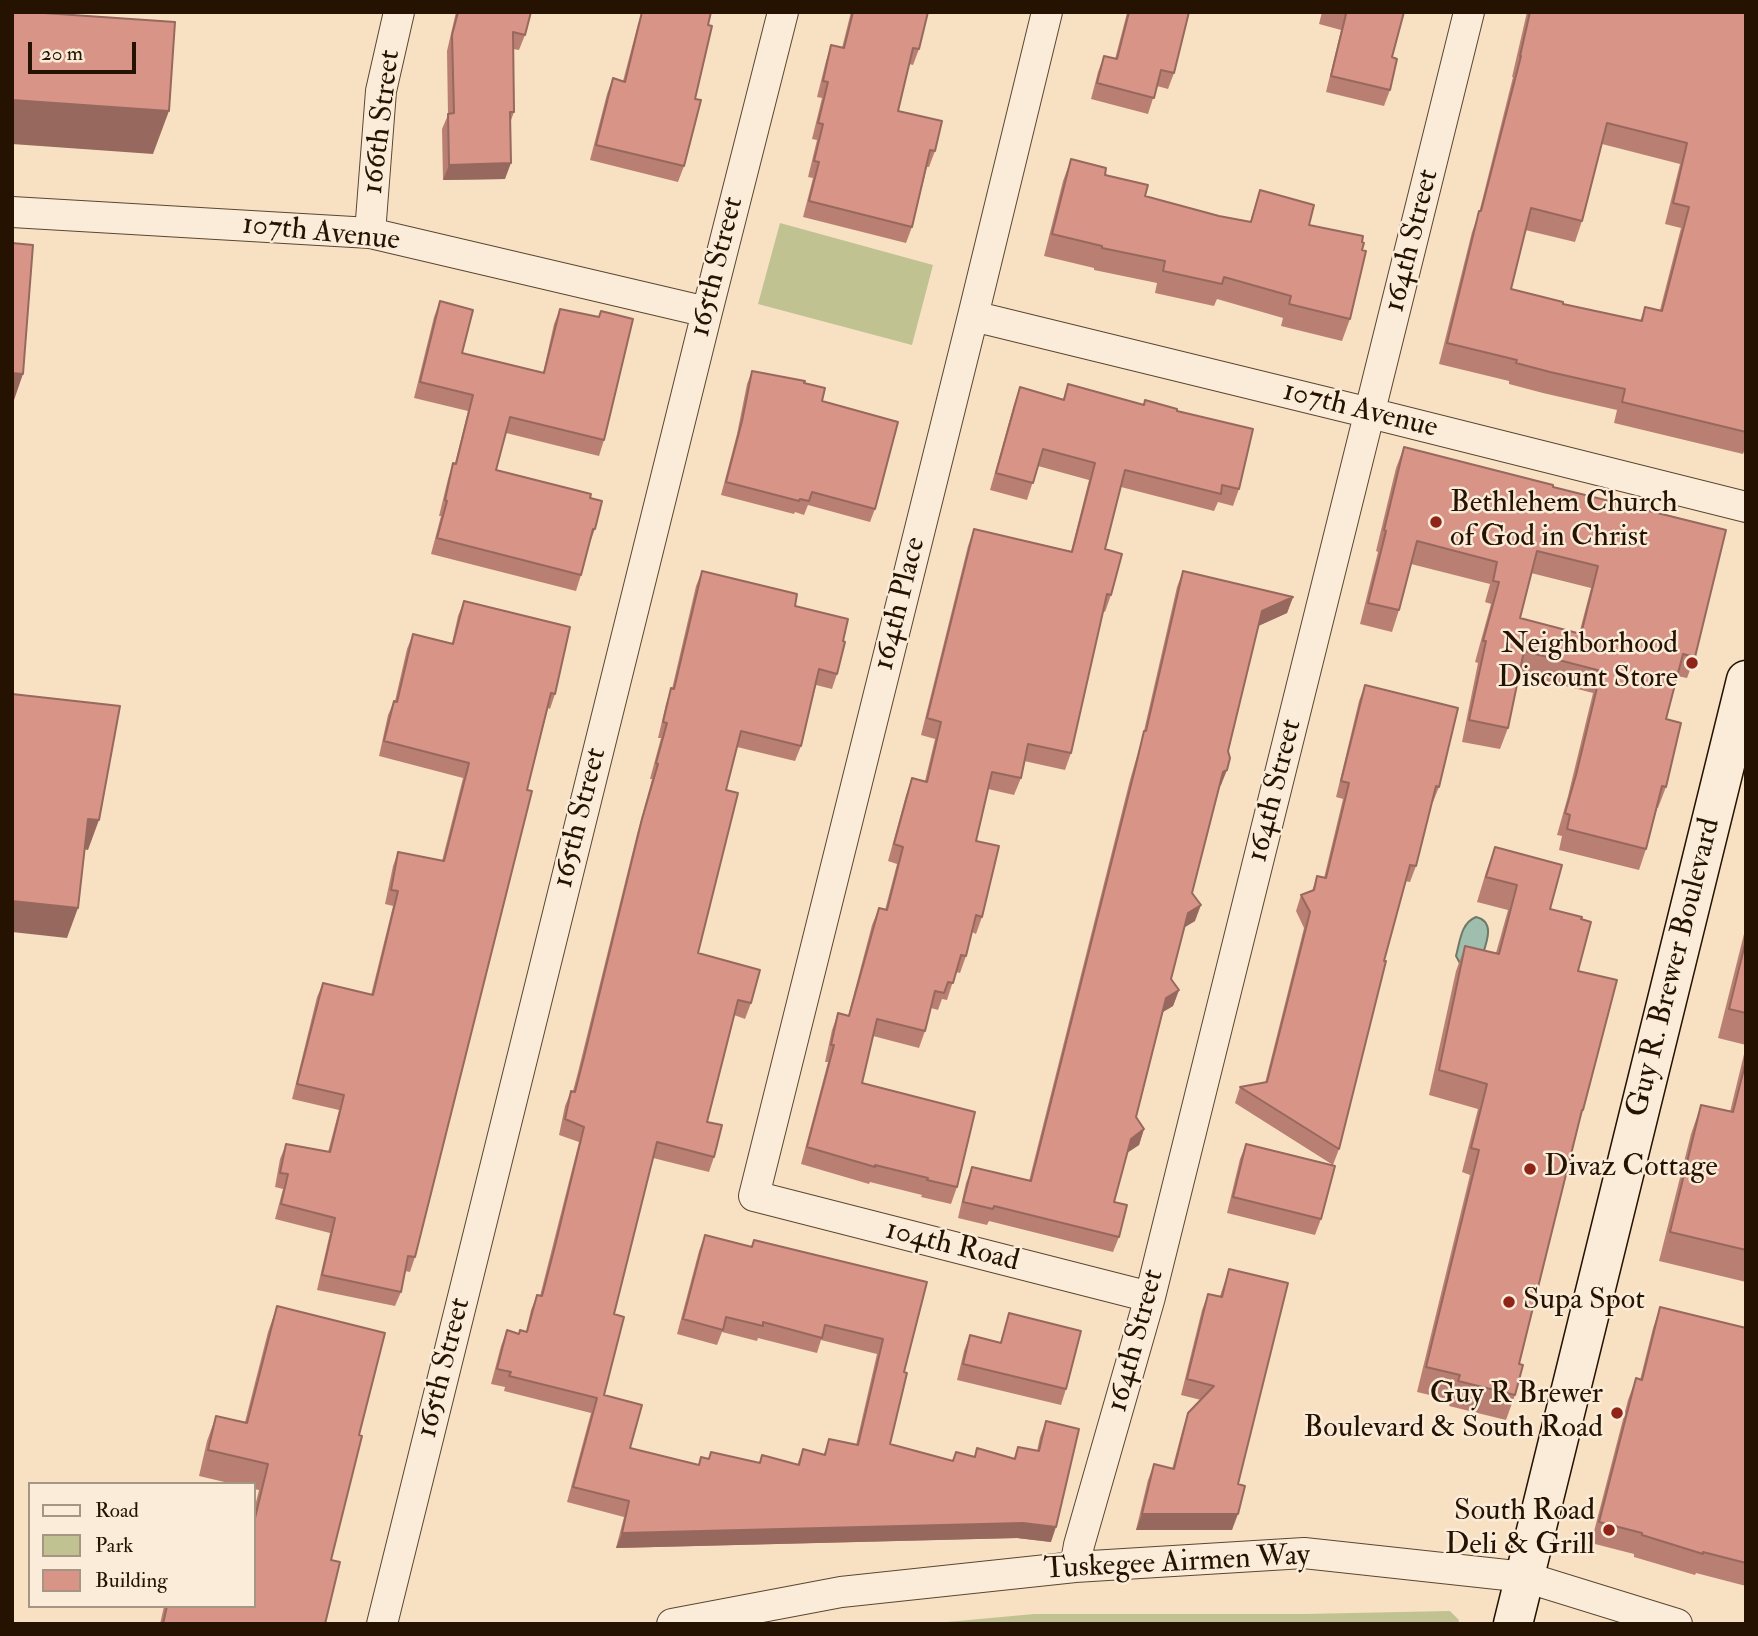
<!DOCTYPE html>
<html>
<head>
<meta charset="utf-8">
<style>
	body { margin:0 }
	#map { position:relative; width:1758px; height:1636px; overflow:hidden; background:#f8e1c3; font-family:"IM FELL Double Pica",serif }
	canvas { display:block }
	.frame { position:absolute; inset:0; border:14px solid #251201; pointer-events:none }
	.legend { position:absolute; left:28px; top:1482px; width:228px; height:126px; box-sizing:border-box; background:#faecd8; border:2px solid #a59582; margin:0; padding:9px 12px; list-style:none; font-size:21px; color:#251201 }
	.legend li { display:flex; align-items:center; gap:14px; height:35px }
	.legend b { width:35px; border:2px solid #a59582 }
	.scale { position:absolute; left:28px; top:42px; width:108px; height:32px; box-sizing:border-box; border:4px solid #251201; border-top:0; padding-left:9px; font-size:21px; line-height:24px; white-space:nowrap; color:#251201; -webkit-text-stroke:5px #faecd8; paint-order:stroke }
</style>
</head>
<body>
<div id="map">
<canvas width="1758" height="1636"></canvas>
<div class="frame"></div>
<ul class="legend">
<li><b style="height:9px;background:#faecd8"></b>Road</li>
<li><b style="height:19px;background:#c1c291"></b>Park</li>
<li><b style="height:19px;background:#d89486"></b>Building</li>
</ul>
<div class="scale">20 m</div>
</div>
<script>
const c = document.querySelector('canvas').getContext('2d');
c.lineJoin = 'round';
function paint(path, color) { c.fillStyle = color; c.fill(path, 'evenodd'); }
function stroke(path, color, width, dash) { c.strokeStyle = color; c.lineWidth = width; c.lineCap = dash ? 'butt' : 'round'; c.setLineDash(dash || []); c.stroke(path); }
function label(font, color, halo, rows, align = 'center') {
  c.font = font + ' "IM FELL Double Pica",serif'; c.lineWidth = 5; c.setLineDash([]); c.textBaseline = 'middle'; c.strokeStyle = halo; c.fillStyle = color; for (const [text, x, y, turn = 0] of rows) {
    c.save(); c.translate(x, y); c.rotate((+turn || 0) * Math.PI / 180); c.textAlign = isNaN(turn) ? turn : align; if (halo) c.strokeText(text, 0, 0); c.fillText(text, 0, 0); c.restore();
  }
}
const green = new Path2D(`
	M 780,223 L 933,265 L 912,345 L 758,304 Z
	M 1450,1611 L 1459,1620 L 1458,1624 L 925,1624 L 1034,1614 L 1304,1614 Z`);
const water = new Path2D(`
	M 1476,917 C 1498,922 1484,948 1480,963 L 1461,965 L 1456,956 C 1460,941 1461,923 1476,917 Z`);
const street = new Path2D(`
	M 1047,12 L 973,316 L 754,1196 L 1150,1297
	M 12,212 L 370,233 L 707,312
	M 370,233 L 381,91 L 399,12
	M 973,316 L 1370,413 L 1746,507
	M 1075,1567 L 1079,1545 L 1150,1297 L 1469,12
	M 382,1624 L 707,312 L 783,12
	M 672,1624 L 841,1592 L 1075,1567 L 1304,1553 L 1525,1577 L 1677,1624`);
const secondary = new Path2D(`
	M 1513,1624 L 1746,680`);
const wall = new Path2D(`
	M 456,12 L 531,12 L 525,35 L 519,50 L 513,49 L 514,112 L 510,123 L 505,179 L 443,180 L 442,129 L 448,115 L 447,51 Z
	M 642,12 L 708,25 L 684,166 L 678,182 L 590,160 L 607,94 L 613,78 L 623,81 L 638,24 Z
	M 851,12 L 928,12 L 919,49 L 913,65 L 909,64 L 898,111 L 935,151 L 929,167 L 927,167 L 912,227 L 906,243 L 803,217 L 813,178 L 808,177 L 817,140 L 812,139 L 822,98 L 817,97 L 826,61 L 831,45 L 842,48 Z
	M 1124,12 L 1189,12 L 1174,73 L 1168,89 L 1157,86 L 1148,114 L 1091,99 L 1098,72 L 1104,56 L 1115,59 L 1127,13 Z
	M 1322,12 L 1404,12 L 1392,57 L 1390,90 L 1384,106 L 1326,92 L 1341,30 L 1319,24 Z
	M 1527,12 L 1746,12 L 1746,445 L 1743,454 L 1614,423 L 1617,410 L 1543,393 L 1509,384 L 1509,381 L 1439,364 L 1472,232 L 1479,213 L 1513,77 L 1512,77 ZM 1602,144 L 1680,164 L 1665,224 L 1681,228 L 1660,310 L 1645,307 L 1640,321 L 1563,304 L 1511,289 L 1525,230 L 1575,242 L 1582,221 Z
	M 1071,159 L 1145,196 L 1219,216 L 1250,222 L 1260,190 L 1309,225 L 1350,319 L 1342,341 L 1281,326 L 1283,318 L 1217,299 L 1214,306 L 1155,293 L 1157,283 L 1094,270 L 1094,268 L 1044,256 L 1063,181 Z
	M 440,301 L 462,353 L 543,373 L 554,324 L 560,309 L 599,317 L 601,311 L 604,440 L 599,456 L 506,433 L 496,470 L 590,498 L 595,529 L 589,545 L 581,575 L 576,591 L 431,554 L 441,516 L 439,516 L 448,479 L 453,463 L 455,463 L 468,411 L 414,398 L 434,317 Z
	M 752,371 L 804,383 L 822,401 L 875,509 L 870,522 L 808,505 L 804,515 L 795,512 L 794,514 L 721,495 L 737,434 L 747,384 Z
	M 1068,384 L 1143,405 L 1177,411 L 1239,489 L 1233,506 L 1218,502 L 1214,511 L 1121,487 L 1105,549 L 1111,595 L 1105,612 L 1103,611 L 1071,753 L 1065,770 L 1024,761 L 1021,778 L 1014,795 L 988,789 L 976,841 L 982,917 L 976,934 L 972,932 L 966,956 L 960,973 L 956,972 L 947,1000 L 942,999 L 938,1010 L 931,1008 L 925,1031 L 919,1048 L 873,1036 L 862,1083 L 957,1187 L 951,1204 L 921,1197 L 922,1195 L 870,1182 L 869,1184 L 801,1164 L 828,1062 L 825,1062 L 832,1030 L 838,1013 L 848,1016 L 872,925 L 879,908 L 885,910 L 897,864 L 888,861 L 906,795 L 912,778 L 925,781 L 935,739 L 921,735 L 968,546 L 974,529 L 1071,551 L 1089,480 L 1038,466 L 1027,500 L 990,490 L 1014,404 L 1020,387 L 1063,399 Z
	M 1404,447 L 1553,487 L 1695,657 L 1687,678 L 1677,676 L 1666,719 L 1666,787 L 1658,808 L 1657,808 L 1646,849 L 1639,870 L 1559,850 L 1562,836 L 1557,835 L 1568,796 L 1593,693 L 1519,674 L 1508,728 L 1500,749 L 1462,742 L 1478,663 L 1475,662 L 1491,604 L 1485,602 L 1490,584 L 1411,564 L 1399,610 L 1392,632 L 1360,624 L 1378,552 L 1376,551 L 1396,468 ZM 1531,573 L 1591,588 L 1579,634 L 1520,618 Z
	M 702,571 L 795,606 L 843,641 L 837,674 L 832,689 L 816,685 L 801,746 L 795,761 L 737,747 L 726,790 L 698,953 L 751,1003 L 745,1019 L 734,1015 L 707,1122 L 714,1157 L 709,1172 L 653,1158 L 614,1314 L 604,1395 L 630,1448 L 698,1465 L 708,1459 L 711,1452 L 759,1463 L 762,1455 L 797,1465 L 803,1449 L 824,1454 L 829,1439 L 856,1445 L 877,1354 L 821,1340 L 817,1353 L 758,1338 L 757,1341 L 722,1332 L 717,1345 L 677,1334 L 699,1251 L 705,1235 L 751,1247 L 754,1240 L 927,1282 L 904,1372 L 890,1444 L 952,1461 L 956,1452 L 974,1457 L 977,1448 L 1014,1458 L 1018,1447 L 1037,1451 L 1040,1437 L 1046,1421 L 1051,1542 L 1017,1538 L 616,1548 L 624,1517 L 567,1502 L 591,1413 L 504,1391 L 505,1387 L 491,1384 L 501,1346 L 507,1330 L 519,1334 L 526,1331 L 531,1310 L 537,1295 L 540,1296 L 579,1142 L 559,1135 L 565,1106 L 571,1091 L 573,1091 L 578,1072 L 637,834 L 652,779 L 650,779 L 661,738 L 658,738 L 666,704 L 671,688 L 672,689 L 696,586 Z
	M 1183,571 L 1293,597 L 1287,613 L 1258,626 L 1228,751 L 1221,785 L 1219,787 L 1192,893 L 1195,921 L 1184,927 L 1171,979 L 1179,990 L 1173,1006 L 1163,1012 L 1136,1117 L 1144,1129 L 1139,1145 L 1127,1153 L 1114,1202 L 1119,1237 L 1113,1252 L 989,1221 L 987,1225 L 958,1218 L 966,1183 L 972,1167 L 1029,1181 L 1130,780 L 1143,735 L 1177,587 Z
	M 464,601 L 555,694 L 550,709 L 548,708 L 527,790 L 415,1257 L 410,1272 L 405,1271 L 401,1292 L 395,1306 L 317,1290 L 330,1233 L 275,1219 L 283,1189 L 275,1187 L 280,1159 L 286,1144 L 328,1152 L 339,1110 L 292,1099 L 317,997 L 323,983 L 371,995 L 393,906 L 385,904 L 393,866 L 398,852 L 442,861 L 463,778 L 379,756 L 388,715 L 394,701 L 395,701 L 407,649 L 413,634 L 452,643 L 458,616 Z
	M 1365,685 L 1439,787 L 1433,802 L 1432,802 L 1416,866 L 1410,882 L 1405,881 L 1384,961 L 1339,1149 L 1333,1165 L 1321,1219 L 1315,1235 L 1227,1213 L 1240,1159 L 1246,1144 L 1333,1165 L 1235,1103 L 1240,1087 L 1265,1083 L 1304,928 L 1296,911 L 1301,895 L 1312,891 L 1317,876 L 1324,878 L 1343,799 L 1336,797 L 1359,701 Z
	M 1495,847 L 1550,909 L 1578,971 L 1583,1110 L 1579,1122 L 1519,1364 L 1515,1395 L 1506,1420 L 1449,1406 L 1451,1400 L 1417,1392 L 1470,1175 L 1462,1172 L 1478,1109 L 1429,1095 L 1456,971 L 1465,946 L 1496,953 L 1508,910 L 1477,902 L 1486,872 Z
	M 1746,926 L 1746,1045 L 1718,1038 Z
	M 1746,1046 L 1746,1282 L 1659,1261 L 1691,1134 L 1701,1105 L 1730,1112 Z
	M 1229,1269 L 1238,1484 L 1232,1530 L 1136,1530 L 1148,1480 L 1154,1464 L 1172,1469 L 1183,1428 L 1188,1413 L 1201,1400 L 1181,1395 L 1202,1310 L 1208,1294 L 1220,1296 Z
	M 277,1306 L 359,1435 L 331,1560 L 325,1624 L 160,1624 L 164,1606 L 254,1606 L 254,1510 L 259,1490 L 254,1489 L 254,1484 L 233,1484 L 199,1476 L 207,1441 L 216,1416 L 245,1422 L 268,1332 Z
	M 1660,1307 L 1746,1328 L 1746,1586 L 1696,1573 L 1695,1575 L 1634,1557 L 1634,1554 L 1591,1543 L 1628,1400 L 1636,1378 L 1640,1380 L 1653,1328 Z
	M 1009,1313 L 1066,1389 L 1061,1405 L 957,1380 L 964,1351 L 970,1335 L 1000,1343 Z`);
const shadedWall = new Path2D(`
	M 12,100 L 169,111 L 153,154 L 12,144 Z
	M 511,163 L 505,179 L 443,180 L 449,165 Z
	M 12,373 L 23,374 L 13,403 L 12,403 Z
	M 1293,597 L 1287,613 L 1256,627 L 1262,611 Z
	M 1227,770 L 1221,785 L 1217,788 L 1223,772 Z
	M 88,819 L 99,820 L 88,850 L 77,848 Z
	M 12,901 L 78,908 L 67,938 L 12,932 Z
	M 1201,905 L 1195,921 L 1182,929 L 1188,913 Z
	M 1179,990 L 1173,1006 L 1161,1013 L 1166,998 Z
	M 1144,1129 L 1139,1145 L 1125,1154 L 1131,1139 Z
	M 1142,1514 L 1238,1514 L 1232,1530 L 1136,1530 Z
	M 1023,1523 L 1056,1527 L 1051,1542 L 1017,1538 L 616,1548 L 622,1533 Z`);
const building = new Path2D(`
	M 12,12 L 29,12 L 175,22 L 169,111 L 12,100 Z
	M 458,12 L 531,12 L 525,35 L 513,32 L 514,112 L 510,112 L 511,163 L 449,165 L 448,114 L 454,113 L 452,35 Z
	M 642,12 L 711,12 L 708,25 L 712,26 L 695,99 L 701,100 L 684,166 L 596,145 L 613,78 L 625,82 Z
	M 853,12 L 928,12 L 919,49 L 913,48 L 898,111 L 942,121 L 935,151 L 930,150 L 912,227 L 809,201 L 819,162 L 814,161 L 823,124 L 818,123 L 828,82 L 823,81 L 831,45 L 844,48 Z
	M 1129,12 L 1189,12 L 1174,73 L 1161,70 L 1154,98 L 1097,83 L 1104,56 L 1117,59 Z
	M 1340,12 L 1404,12 L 1392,57 L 1397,59 L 1390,90 L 1331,76 L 1346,14 Z
	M 1530,12 L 1746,12 L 1746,432 L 1622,402 L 1625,389 L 1550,372 L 1516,363 L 1517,360 L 1447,343 L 1479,211 L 1481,211 L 1521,56 L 1520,56 ZM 1607,123 L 1687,143 L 1673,203 L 1689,207 L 1662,311 L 1645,307 L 1642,321 L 1563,304 L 1563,302 L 1511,289 L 1531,208 L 1582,221 Z
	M 1071,159 L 1106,168 L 1105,175 L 1148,185 L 1145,196 L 1219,216 L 1251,222 L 1260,190 L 1314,205 L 1309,225 L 1363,236 L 1362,242 L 1364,243 L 1362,250 L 1366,251 L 1350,319 L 1289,304 L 1291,296 L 1224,277 L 1222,284 L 1163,271 L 1165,261 L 1102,248 L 1102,246 L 1052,234 Z
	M 12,243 L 33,245 L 23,374 L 12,373 Z
	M 440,301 L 473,310 L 462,353 L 544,373 L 560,309 L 599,317 L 601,311 L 633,319 L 604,440 L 510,417 L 496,470 L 591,494 L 590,498 L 602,501 L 595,529 L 593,529 L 581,575 L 437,538 L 447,501 L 445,500 L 453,463 L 456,464 L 473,395 L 420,382 Z
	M 752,371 L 805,381 L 804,383 L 825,388 L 822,401 L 898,422 L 875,509 L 812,492 L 809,501 L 800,499 L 799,501 L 726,482 L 742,421 Z
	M 1068,384 L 1144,405 L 1145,400 L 1177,409 L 1177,411 L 1253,429 L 1239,489 L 1222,485 L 1221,494 L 1125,470 L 1105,549 L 1122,554 L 1111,595 L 1107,594 L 1071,753 L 1028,744 L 1021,778 L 992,772 L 976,841 L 999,846 L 982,917 L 976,915 L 966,956 L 961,955 L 953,983 L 948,982 L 944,993 L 935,991 L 925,1031 L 877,1019 L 862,1083 L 975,1112 L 957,1187 L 927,1180 L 928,1178 L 875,1165 L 875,1167 L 807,1147 L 834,1045 L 831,1045 L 838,1013 L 849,1016 L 879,908 L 887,910 L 903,847 L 894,844 L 912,778 L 927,782 L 941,722 L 927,718 L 974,529 L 1072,552 L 1095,463 L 1043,449 L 1033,483 L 996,473 L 1020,387 L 1064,400 Z
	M 1404,447 L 1553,485 L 1553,487 L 1726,530 L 1695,657 L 1683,654 L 1666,719 L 1681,723 L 1666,787 L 1662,786 L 1646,849 L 1567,829 L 1570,815 L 1565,813 L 1576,775 L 1601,671 L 1524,651 L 1508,728 L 1469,720 L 1486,641 L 1483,641 L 1499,582 L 1493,581 L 1497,562 L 1417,541 L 1399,610 L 1368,603 L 1386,531 L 1384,530 ZM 1537,551 L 1598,566 L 1581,634 L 1520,618 Z
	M 702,571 L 797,594 L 795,606 L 848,619 L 843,641 L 845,642 L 837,674 L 819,669 L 801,746 L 741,731 L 726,790 L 738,793 L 698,953 L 760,970 L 751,1003 L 738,1000 L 707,1122 L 722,1125 L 714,1157 L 657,1142 L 614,1314 L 624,1317 L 604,1395 L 642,1405 L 630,1448 L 699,1465 L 701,1457 L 709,1459 L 711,1452 L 760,1463 L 762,1455 L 799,1465 L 803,1449 L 825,1455 L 829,1439 L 858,1445 L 883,1339 L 825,1325 L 822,1338 L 763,1322 L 763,1326 L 726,1317 L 723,1330 L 683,1319 L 705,1235 L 752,1247 L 754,1240 L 927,1282 L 904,1372 L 907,1373 L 890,1444 L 953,1461 L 956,1452 L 975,1457 L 977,1448 L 1015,1459 L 1018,1447 L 1039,1451 L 1046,1421 L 1079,1429 L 1056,1527 L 1023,1523 L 622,1533 L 629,1501 L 573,1487 L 597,1398 L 509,1376 L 511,1372 L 497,1369 L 507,1330 L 519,1334 L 520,1330 L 527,1332 L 537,1295 L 542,1296 L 555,1246 L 584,1127 L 565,1119 L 571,1091 L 575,1092 L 584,1057 L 642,819 L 658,764 L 656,763 L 667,723 L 663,722 L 671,688 L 674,689 Z
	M 1183,571 L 1293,597 L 1262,611 L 1228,751 L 1230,758 L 1227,770 L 1223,772 L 1192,893 L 1201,905 L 1188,913 L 1171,979 L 1179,990 L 1166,998 L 1136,1117 L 1144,1129 L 1131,1139 L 1114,1202 L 1127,1205 L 1119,1237 L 994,1206 L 993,1209 L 963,1202 L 972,1167 L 1031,1181 L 1136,765 L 1144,731 L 1146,731 Z
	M 464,601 L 570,627 L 555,694 L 551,693 L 527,790 L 532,791 L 415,1257 L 408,1256 L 401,1292 L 322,1275 L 335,1218 L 281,1204 L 288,1174 L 280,1173 L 286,1144 L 330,1152 L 344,1095 L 297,1084 L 323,983 L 373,995 L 398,891 L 391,890 L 398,852 L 444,861 L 469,763 L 384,741 L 394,701 L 397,702 L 413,634 L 453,644 Z
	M 1365,685 L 1458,708 L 1439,787 L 1436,786 L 1416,866 L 1410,865 L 1384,961 L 1386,961 L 1339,1149 L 1240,1087 L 1267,1082 L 1310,912 L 1301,895 L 1314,890 L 1317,876 L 1326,878 L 1349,783 L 1341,781 Z
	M 12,694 L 120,706 L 99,820 L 88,819 L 78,908 L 12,901 Z
	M 1495,847 L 1562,865 L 1550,909 L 1582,917 L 1581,919 L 1591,922 L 1578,971 L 1617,980 L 1583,1110 L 1582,1110 L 1519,1364 L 1523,1365 L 1515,1395 L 1458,1381 L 1460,1375 L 1426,1367 L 1479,1150 L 1471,1148 L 1487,1084 L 1439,1070 L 1465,946 L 1499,954 L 1517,885 L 1486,877 Z
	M 1746,940 L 1746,1013 L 1729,1009 Z
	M 1746,1061 L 1746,1250 L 1670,1232 L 1701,1105 L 1733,1112 Z
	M 1246,1144 L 1335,1166 L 1321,1219 L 1233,1197 Z
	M 1229,1269 L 1288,1283 L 1238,1484 L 1245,1486 L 1238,1514 L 1142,1514 L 1154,1464 L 1174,1469 L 1188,1413 L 1214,1386 L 1187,1379 L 1208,1294 L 1222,1297 Z
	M 277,1306 L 385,1333 L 359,1435 L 362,1436 L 331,1560 L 340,1562 L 325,1624 L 163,1624 L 167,1606 L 254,1606 L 254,1522 L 268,1464 L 208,1450 L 216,1416 L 247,1423 Z
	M 1660,1307 L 1746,1328 L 1746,1563 L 1703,1552 L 1703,1554 L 1642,1535 L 1642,1533 L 1599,1522 L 1636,1378 L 1642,1380 Z
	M 1009,1313 L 1081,1331 L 1066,1389 L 963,1364 L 970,1335 L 1001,1343 Z`);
const markers = [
	[1436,522,7,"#8f2418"],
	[1692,663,7,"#8f2418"],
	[1530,1169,7,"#8f2418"],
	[1509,1302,7,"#8f2418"],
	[1617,1413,7,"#8f2418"],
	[1609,1530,7,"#8f2418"]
];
const streetNames = [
	["166th Street",383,122,-83],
	["107th Avenue",321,234,6],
	["164th Street",1413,241,-76],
	["165th Street",718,267,-76],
	["107th Avenue",1360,411,14],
	["164th Place",901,604,-76],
	["164th Street",1276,791,-76],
	["165th Street",581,818,-76],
	["Guy R. Brewer Boulevard",1675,968,-76],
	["104th Road",952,1247,14],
	["164th Street",1137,1341,-75],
	["165th Street",445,1368,-76],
	["Tuskegee Airmen Way",1177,1564,-3]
];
const poiNames = [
	["Bethlehem Church",1450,505],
	["of God in Christ",1450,539],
	["Neighborhood",1678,646,"right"],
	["Discount Store",1678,680,"right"],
	["Divaz Cottage",1544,1169],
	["Supa Spot",1523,1302],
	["Guy R Brewer",1603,1396,"right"],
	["Boulevard & South Road",1603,1430,"right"],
	["South Road",1595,1513,"right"],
	["Deli & Grill",1595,1547,"right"]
];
paint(green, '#c1c291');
paint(water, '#9fbeae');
stroke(water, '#6e7969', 2);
stroke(street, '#5a4632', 32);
stroke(secondary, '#251201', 41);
stroke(street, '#faecd8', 30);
stroke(secondary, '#faecd8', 38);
paint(wall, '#ba7f73');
paint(shadedWall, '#97685e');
paint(building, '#d89486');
stroke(building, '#97685e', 2);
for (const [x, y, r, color] of markers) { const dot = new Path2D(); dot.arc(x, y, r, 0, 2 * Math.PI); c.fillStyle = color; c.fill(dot); stroke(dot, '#faecd8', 2.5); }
label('30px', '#251201', '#faecd8', streetNames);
label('30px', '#251201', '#faecd8', poiNames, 'left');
</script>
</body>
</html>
